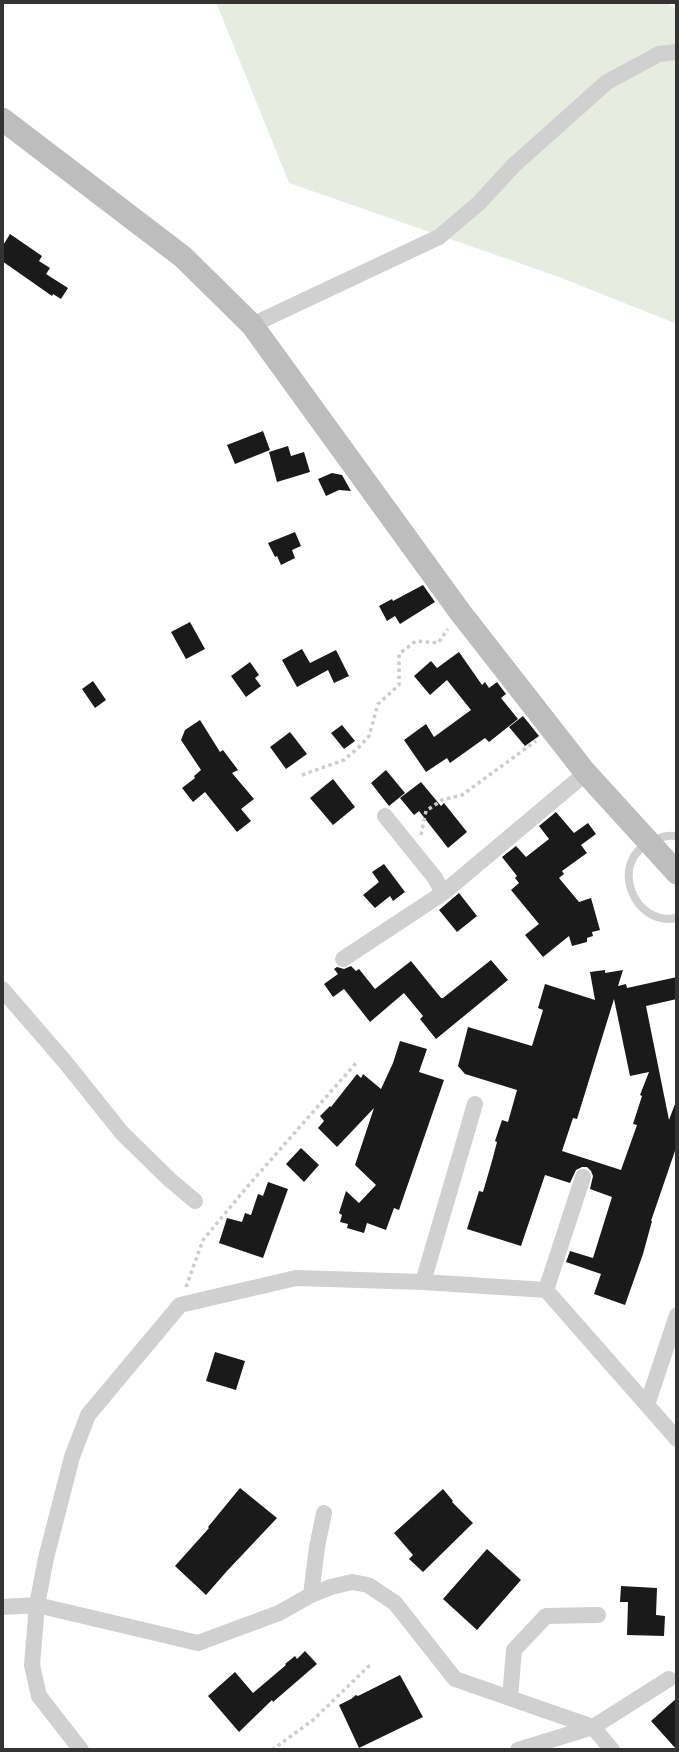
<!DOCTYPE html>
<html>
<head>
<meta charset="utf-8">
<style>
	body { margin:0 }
	#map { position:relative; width:679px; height:1752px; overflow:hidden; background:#fff; font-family:"Public Sans",sans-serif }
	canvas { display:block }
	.frame { position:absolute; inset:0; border:4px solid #333; pointer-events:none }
</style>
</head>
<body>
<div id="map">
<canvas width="679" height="1752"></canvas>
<div class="frame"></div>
</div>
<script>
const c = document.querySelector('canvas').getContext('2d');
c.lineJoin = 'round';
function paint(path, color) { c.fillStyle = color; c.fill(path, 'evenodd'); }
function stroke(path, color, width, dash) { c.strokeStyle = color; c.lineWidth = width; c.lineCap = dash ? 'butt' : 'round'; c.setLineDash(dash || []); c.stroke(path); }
const green = new Path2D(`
	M 216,2 L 665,2 L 677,9 L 677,324 L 559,277 L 289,183 Z`);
const building = new Path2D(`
	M 10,234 L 42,256 L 39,261 L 50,268 L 46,274 L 68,288 L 61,299 L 53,294 L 52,296 L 2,261 L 2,247 Z
	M 263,431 L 270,450 L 235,464 L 227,445 Z
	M 288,446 L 291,456 L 304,452 L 310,472 L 277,482 L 269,452 Z
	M 332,473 L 342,475 L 351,491 L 339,490 L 326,496 L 318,479 Z
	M 295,532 L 301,546 L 292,550 L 295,558 L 281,565 L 277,556 L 275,557 L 268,543 Z
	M 423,585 L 435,602 L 400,624 L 395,616 L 387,621 L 379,606 L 392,599 L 393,601 Z
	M 190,622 L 205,649 L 186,659 L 171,632 Z
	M 302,649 L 310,663 L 336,650 L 349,676 L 334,683 L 328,670 L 297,687 L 282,660 Z
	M 459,652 L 482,685 L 485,682 L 489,688 L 497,682 L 506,694 L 501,698 L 518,719 L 489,742 L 485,738 L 450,763 L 447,758 L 426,772 L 404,740 L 426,724 L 434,737 L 471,710 L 447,680 L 430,695 L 414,676 L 431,661 L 437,668 Z
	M 250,662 L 259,675 L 255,678 L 261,686 L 246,697 L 231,676 Z
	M 93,681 L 106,700 L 95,708 L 82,689 Z
	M 523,716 L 539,736 L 525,746 L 509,727 Z
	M 200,720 L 220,752 L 223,750 L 238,770 L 232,773 L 254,799 L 241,809 L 251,821 L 237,832 L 205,792 L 193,802 L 182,788 L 195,778 L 194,776 L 201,770 L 181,740 L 185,730 Z
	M 342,725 L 355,741 L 344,749 L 331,733 Z
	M 290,732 L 307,754 L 286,769 L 270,747 Z
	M 386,770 L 405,793 L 389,806 L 371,783 Z
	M 333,779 L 355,807 L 333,825 L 310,798 Z
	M 421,782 L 441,806 L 444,803 L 467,832 L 448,848 L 419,811 L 414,815 L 400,798 Z
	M 556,812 L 574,833 L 588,823 L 596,834 L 581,845 L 587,853 L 562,871 L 564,874 L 559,878 L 579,902 L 591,898 L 600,930 L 592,932 L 593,936 L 587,938 L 587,942 L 572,946 L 569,936 L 543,957 L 525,935 L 539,924 L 511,890 L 519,883 L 515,878 L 517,876 L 502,857 L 516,846 L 526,857 L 549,839 L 539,826 Z
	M 384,864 L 405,892 L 393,901 L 390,896 L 375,908 L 363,895 L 379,882 L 372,872 Z
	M 459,893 L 477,916 L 457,932 L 439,910 Z
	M 491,960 L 508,980 L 436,1039 L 420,1019 L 423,1016 L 404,993 L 370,1022 L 344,989 L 333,997 L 324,984 L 338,974 L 334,969 L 337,967 L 344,969 L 351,966 L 356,971 L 359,969 L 375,989 L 411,961 L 441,998 L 443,998 Z
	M 605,970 L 605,973 L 623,970 L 618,986 L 626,984 L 627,988 L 677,977 L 677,999 L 646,1006 L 669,1120 L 675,1104 L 677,1104 L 677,1145 L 651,1221 L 652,1221 L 643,1254 L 625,1305 L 594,1294 L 601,1274 L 566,1262 L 570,1251 L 593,1258 L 612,1197 L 590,1189 L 593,1176 L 591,1171 L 587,1167 L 582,1167 L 576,1170 L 570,1183 L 545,1175 L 521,1246 L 467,1229 L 479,1191 L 483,1192 L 492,1161 L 497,1142 L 495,1141 L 502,1120 L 508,1122 L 517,1090 L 465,1074 L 458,1066 L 468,1027 L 532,1046 L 543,1010 L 538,1008 L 545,984 L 595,1000 L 590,972 ZM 614,999 L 630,1076 L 649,1072 L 640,1095 L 642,1096 L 633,1124 L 637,1125 L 621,1170 L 562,1151 L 573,1118 L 577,1119 Z
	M 400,1041 L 427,1049 L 419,1072 L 444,1080 L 399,1210 L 394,1208 L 386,1230 L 367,1223 L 364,1233 L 347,1228 L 348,1224 L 340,1222 L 342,1215 L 339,1213 L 346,1191 L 359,1203 L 376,1185 L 355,1165 L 374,1108 L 337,1147 L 318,1128 L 324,1121 L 320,1116 L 330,1106 L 331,1107 L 357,1074 L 361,1078 L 363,1074 L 381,1089 L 393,1063 Z
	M 301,1148 L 319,1165 L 304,1182 L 286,1164 Z
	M 268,1182 L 288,1189 L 263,1258 L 219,1243 L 227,1218 L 242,1222 L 245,1213 L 251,1215 L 258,1194 L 263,1196 Z
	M 215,1352 L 245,1361 L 236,1390 L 206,1381 Z
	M 240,1488 L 277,1518 L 227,1571 L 206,1595 L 175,1566 L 209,1528 L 208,1527 Z
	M 443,1489 L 453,1501 L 452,1502 L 473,1523 L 423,1572 L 409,1559 L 413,1555 L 394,1533 Z
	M 487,1549 L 521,1580 L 477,1630 L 443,1599 Z
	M 621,1586 L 657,1588 L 656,1615 L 665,1616 L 664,1636 L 627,1635 L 628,1602 L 620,1602 Z
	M 305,1651 L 317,1664 L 273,1702 L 272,1700 L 239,1732 L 208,1696 L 235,1672 L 253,1693 L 286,1665 L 285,1664 L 295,1656 L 297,1659 Z
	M 400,1675 L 423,1717 L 359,1748 L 339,1705 L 351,1699 L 356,1695 L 358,1696 Z
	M 677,1698 L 677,1750 L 651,1721 Z`);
const path = new Path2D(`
	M 302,775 L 344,760 L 358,748 L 369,736 L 378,704 L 399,685 L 399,654 L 416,641 L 438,643 L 448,629
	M 421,835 L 426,811 L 442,800 L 462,795 L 536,741
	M 186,1287 L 203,1240 L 247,1187 L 356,1063
	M 272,1750 L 313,1720 L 372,1663`);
const lane = new Path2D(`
	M 677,836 C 665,835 662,837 651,842 C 608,861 633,927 677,918`);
const street = new Path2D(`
	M 252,325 L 439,237 L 479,203 L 514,165 L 607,82 L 659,54 L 677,52
	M 385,816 L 435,878 L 443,893
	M 343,959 L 443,893 L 586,773
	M 2,989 L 66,1063 L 122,1133 L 169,1179 L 195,1201
	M 423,1282 L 475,1104
	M 546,1290 L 583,1177
	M 647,1405 L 677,1315
	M 311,1595 L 317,1547 L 324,1513
	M 2,1607 L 37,1605 L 198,1643 L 279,1613 L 311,1595 L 331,1587 L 352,1582 L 368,1585 L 395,1603 L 455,1679 L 593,1727 L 612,1750
	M 510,1698 L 514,1650 L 546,1616 L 598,1615
	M 81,1750 L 39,1696 L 32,1665 L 37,1605 L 46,1558 L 72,1457 L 88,1415 L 180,1305 L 296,1278 L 423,1282 L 546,1290 L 677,1439
	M 518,1750 L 593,1727 L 669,1679`);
const secondary = new Path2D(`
	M 2,119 L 183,257 L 252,325 L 460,612 L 585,772 L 677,873`);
paint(green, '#e6ecdf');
paint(building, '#1a1a1a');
stroke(path, '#cdcdcd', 3.5, [3.5, 3.5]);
stroke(lane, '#d0d0d0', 8);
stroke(street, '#d0d0d0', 16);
stroke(secondary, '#bdbdbd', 23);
</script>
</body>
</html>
